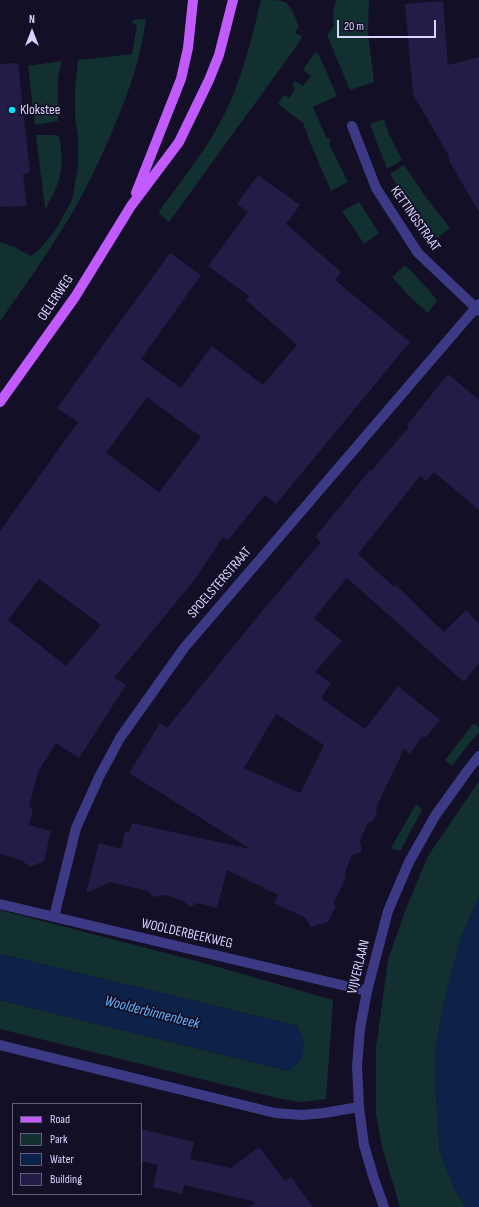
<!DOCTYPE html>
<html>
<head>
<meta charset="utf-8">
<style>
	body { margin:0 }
	#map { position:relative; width:479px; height:1207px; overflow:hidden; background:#130f26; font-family:"Sofia Sans Condensed",sans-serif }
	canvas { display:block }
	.legend { position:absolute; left:12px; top:1103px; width:130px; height:92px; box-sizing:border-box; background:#130f26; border:1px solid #625e7d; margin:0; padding:5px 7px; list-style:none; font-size:12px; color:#d9d4ff }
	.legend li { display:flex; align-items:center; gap:8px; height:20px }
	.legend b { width:20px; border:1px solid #625e7d }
	.north { position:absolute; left:12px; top:12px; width:40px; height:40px; -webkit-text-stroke:3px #130f26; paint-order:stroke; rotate:0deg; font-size:11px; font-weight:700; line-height:16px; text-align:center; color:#d9d4ff }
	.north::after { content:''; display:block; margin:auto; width:14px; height:18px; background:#d9d4ff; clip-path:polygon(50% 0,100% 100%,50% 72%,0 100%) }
	.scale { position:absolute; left:337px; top:20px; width:99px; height:18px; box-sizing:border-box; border:2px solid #d9d4ff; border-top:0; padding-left:5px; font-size:12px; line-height:14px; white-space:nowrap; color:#d9d4ff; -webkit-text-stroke:3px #130f26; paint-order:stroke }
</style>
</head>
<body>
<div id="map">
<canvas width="479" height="1207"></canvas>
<ul class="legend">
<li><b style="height:5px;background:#c25bff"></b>Road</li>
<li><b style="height:11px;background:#12302f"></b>Park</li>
<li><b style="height:11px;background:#0c2248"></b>Water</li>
<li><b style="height:11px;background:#241b47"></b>Building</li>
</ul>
<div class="north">N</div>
<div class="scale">20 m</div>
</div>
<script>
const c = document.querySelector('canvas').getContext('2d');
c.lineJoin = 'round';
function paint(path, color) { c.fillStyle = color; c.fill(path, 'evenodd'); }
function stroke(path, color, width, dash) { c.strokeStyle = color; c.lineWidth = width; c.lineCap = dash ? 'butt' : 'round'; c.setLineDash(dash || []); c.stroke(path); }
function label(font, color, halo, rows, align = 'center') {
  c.font = font + ' "Sofia Sans Condensed",sans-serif'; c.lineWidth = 3.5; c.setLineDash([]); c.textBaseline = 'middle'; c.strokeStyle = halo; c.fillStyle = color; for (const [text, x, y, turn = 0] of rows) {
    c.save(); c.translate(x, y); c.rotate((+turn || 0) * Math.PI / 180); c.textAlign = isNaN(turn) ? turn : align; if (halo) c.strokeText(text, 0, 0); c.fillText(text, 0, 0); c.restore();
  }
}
const green = new Path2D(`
	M 261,0 C 291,0 287,0 299,26 L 295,33 L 302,36 L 298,44 L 169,222 L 159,213 L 160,210 C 183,178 209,147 226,111 C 243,76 252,37 261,0 Z
	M 336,0 L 369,0 L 368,33 L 374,82 L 350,90 L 327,35 L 334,26 L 333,13 Z
	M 146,19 C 141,57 129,92 114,127 C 101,158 86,190 68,220 C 47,254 24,288 0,321 L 0,242 L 14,247 L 31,256 L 42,247 L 56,229 L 72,200 L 78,167 L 78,137 L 75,116 L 75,90 L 78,60 L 132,54 L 137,25 L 132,24 L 133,20 Z
	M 315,52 L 319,55 L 337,96 L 313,107 L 327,139 L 329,138 L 331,142 L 329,144 L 348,182 L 331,191 L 312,147 L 303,123 L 278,104 L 284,95 L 289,98 L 295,89 L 292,85 L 295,81 L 303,86 L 311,76 L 303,70 Z
	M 62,61 L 58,77 L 58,121 L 35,125 L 28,66 Z
	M 384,119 L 388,132 L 402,160 L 387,169 L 370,124 Z
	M 36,135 L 54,135 L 59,136 C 65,167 61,181 46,208 L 45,208 Z
	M 404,165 L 425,196 L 450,228 L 437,239 L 411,207 L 390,174 Z
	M 359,202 L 379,233 L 364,244 L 342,211 Z
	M 405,265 L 430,291 L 437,301 L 428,313 L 411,298 L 392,277 Z
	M 474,723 L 479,728 L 479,732 L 467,746 L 452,766 L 445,760 Z
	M 479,781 L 479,897 L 462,935 L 447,989 L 435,1050 L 435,1081 L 440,1152 L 454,1188 L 466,1207 L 400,1207 L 382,1147 L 376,1114 L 376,1048 L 388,960 L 405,911 L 428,856 Z
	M 416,804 L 420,807 L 422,810 L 421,812 L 400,851 L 391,848 Z
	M 0,910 L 204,963 L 333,1000 L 326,1099 L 301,1102 L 277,1098 L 0,1029 L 0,1000 L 289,1071 L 298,1026 L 0,954 Z`);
const water = new Path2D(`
	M 479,897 L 479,1207 L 466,1207 L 454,1188 L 440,1152 L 435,1081 L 435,1050 L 447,989 L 462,935 Z
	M 0,954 L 298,1026 L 304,1041 L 302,1059 L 290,1071 L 0,1000 Z`);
const building = new Path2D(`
	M 443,1 L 448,65 L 479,57 L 479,212 L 448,159 L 450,158 L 413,94 L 405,4 Z
	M 18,63 L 30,173 L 23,174 L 27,206 L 0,207 L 0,64 Z
	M 258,175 L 300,205 L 286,224 L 341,272 L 335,280 L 410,342 L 276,504 L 265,495 L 228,540 L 223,537 L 195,579 L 114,678 L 126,685 L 79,758 L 56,743 L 38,772 L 29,807 L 33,808 L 29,825 L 51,831 L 44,861 L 30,867 L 21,860 L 0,854 L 0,531 L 78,422 L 57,408 L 170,253 L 201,275 L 141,359 L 181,388 L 212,346 L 263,385 L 297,345 L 246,300 L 249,296 L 208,266 L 248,212 L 237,204 ZM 147,397 L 201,437 L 159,492 L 106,453 ZM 39,579 L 101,625 L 66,666 L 8,620 Z
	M 448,374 L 479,400 L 479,510 L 434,472 L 426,481 L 420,476 L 358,554 L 394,587 L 396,585 L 444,632 L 466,610 L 479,624 L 479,663 L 464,682 L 347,578 L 314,618 L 342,641 L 315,672 L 331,683 L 321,698 L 365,729 L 398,686 L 440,720 L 426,737 L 422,737 L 410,754 L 404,749 L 376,808 L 377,813 L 373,821 L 368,823 L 360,840 L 362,852 L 352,855 L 345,872 L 346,877 L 333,904 L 336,906 L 328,922 L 310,927 L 306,918 L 274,903 L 278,895 L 227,870 L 217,908 L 197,903 L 190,907 L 183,901 L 165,895 L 153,897 L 148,891 L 110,882 L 86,893 L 99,843 L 121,849 L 125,831 L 129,832 L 132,823 L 250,849 L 129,773 L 160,723 L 167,728 L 253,622 L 321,542 L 315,537 L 370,470 L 371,471 L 409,427 L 407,425 ZM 276,714 L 324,745 L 300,793 L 244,768 Z
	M 141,1129 L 194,1142 L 190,1159 L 231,1168 L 259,1147 L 285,1181 L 291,1177 L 313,1207 L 249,1207 L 256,1202 L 184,1185 L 182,1194 L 153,1187 L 158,1165 L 141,1161 Z`);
const minor = new Path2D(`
	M 352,126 L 376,188 L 418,253 L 479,311
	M 0,904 L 367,991
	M 54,917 L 76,828 L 99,777 L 120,738 L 184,648 L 479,304
	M 0,1045 L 275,1113 L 302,1115 L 324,1113 L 359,1107
	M 384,1207 L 374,1179 L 364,1145 L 359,1107 L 357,1066 L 360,1029 L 367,991 L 388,911 L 409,862 L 435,816 L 468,770 L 479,756`);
const primary = new Path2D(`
	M 136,193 L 181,79 L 188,48 L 193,0
	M 0,402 L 75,297 L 131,206 L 179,142 L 209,80 L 219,55 L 233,0`);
const markers = [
	[12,110,4,"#00e5ff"]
];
const poiNames = [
	["Klokstee",20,110]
];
const streetNames = [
	["KETTINGSTRAAT",415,219,55],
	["OELERWEG",56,298,-56],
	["SPOELSTERSTRAAT",220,583,-49],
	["WOOLDERBEEKWEG",187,934,13],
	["VIJVERLAAN",359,967,-76]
];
const waterNames = [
	["Woolderbinnenbeek",152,1013,14]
];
paint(green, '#12302f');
paint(water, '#0c2248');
paint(building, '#241b47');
stroke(minor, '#3d3a85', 10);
stroke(primary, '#c25bff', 10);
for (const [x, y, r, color] of markers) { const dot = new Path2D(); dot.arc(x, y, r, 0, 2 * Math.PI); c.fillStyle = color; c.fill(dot); stroke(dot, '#130f26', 1.5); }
label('14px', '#d9d4ff', '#130f26', poiNames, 'left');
label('14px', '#d9d4ff', '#130f26', streetNames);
label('italic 15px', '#62b6ff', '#130f26', waterNames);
</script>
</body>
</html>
